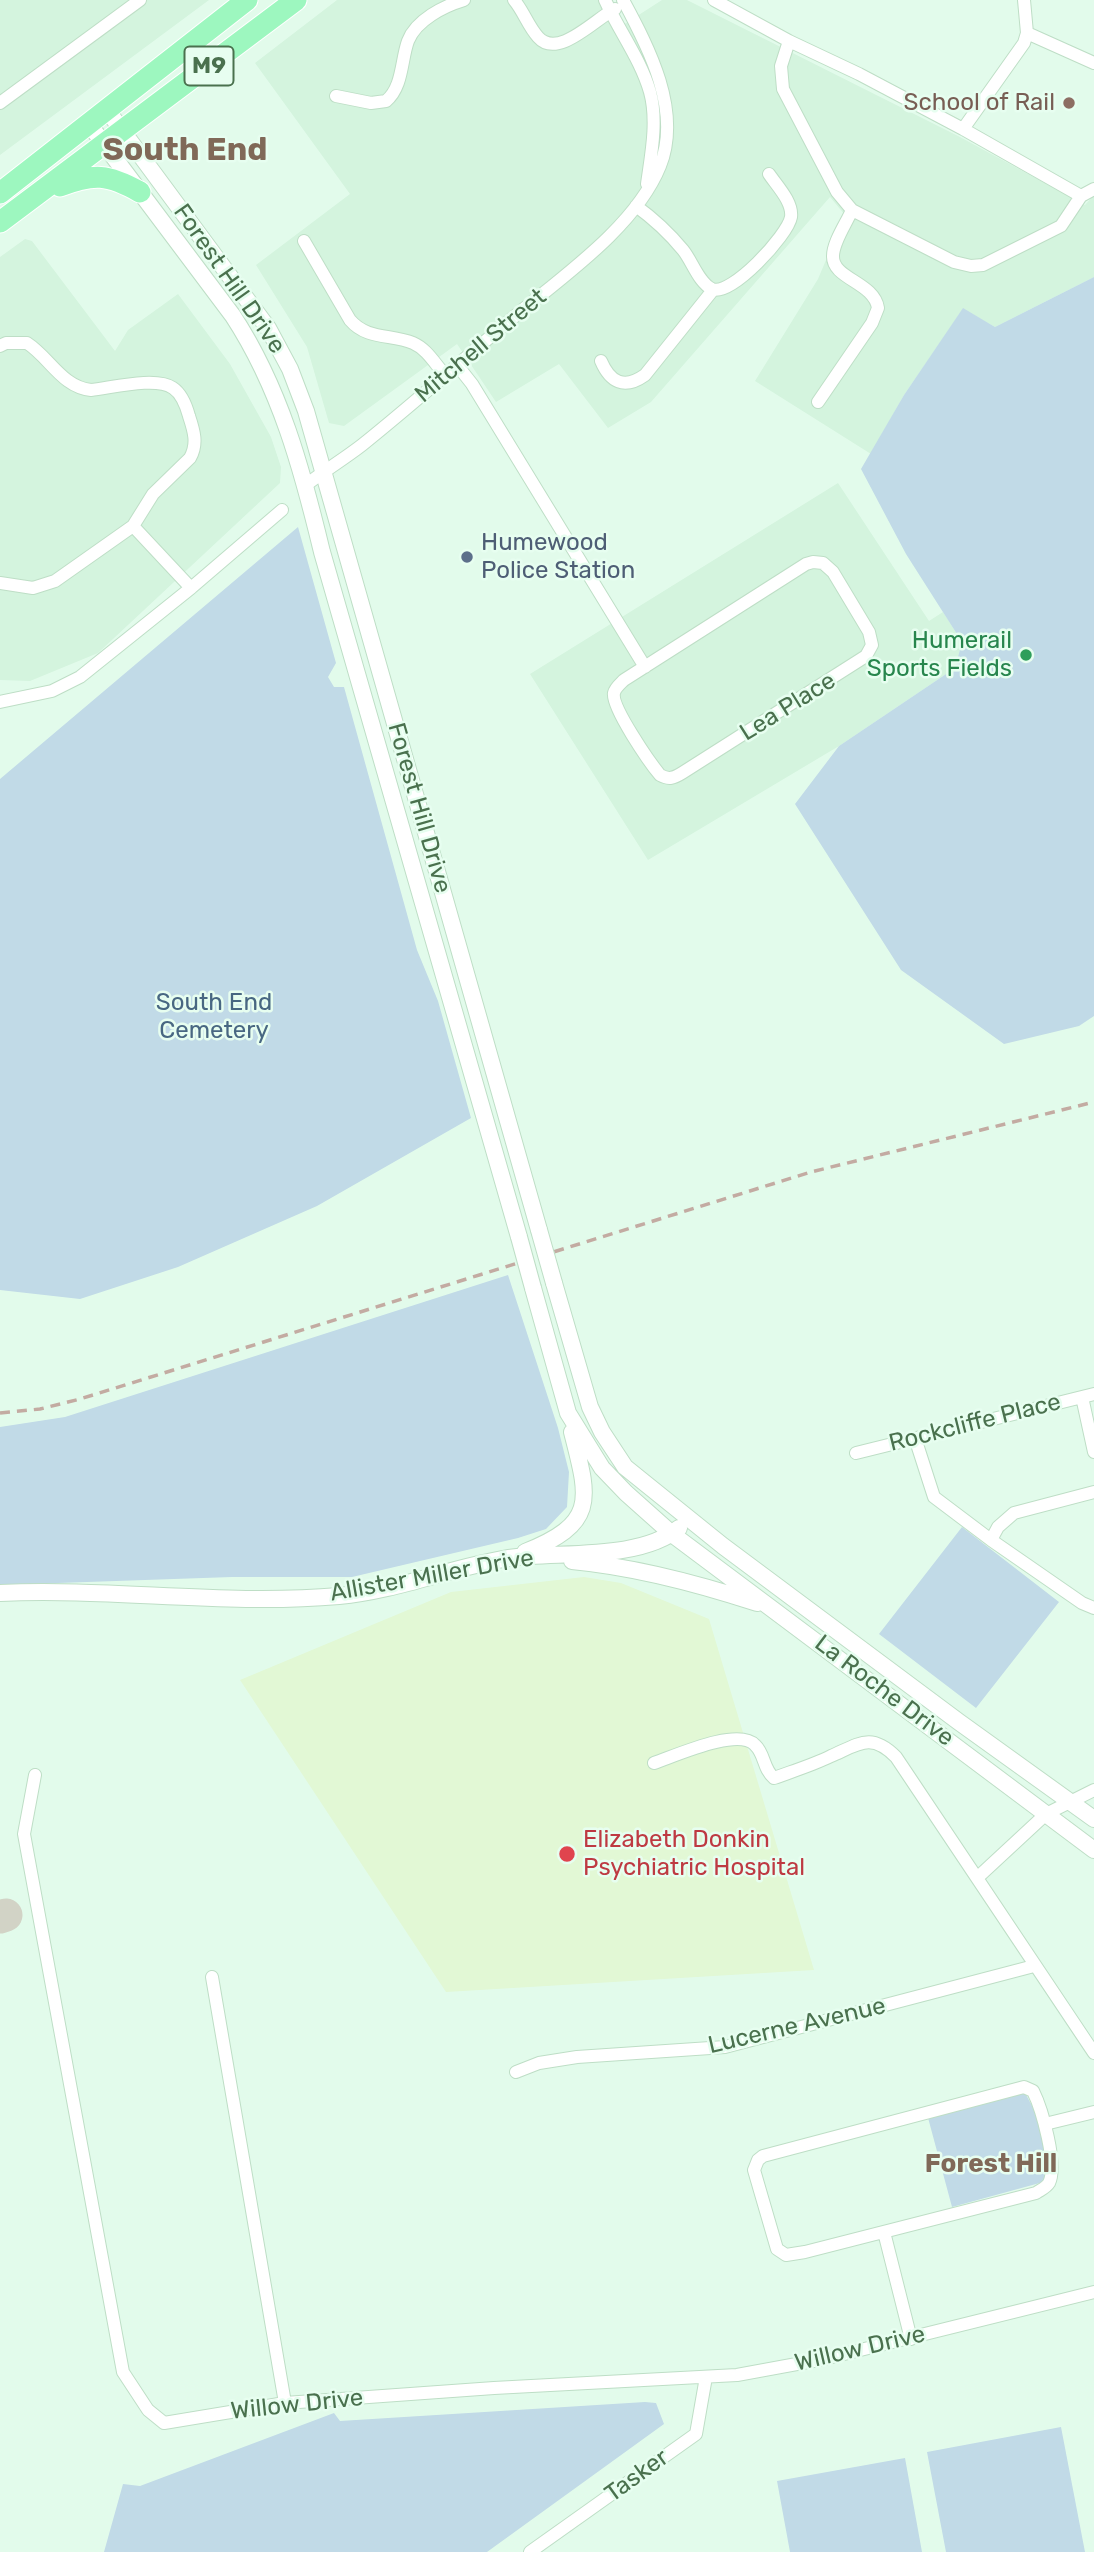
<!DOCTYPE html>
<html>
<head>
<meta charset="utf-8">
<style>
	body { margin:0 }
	canvas { display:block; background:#e2fbeb }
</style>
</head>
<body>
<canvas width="1094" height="2552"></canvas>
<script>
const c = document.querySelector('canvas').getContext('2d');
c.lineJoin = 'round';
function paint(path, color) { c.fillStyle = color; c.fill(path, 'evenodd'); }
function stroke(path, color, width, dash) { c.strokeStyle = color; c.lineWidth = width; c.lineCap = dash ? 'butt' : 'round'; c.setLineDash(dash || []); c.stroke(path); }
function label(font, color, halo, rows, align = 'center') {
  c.font = font + ' Rubik,sans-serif'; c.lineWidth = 5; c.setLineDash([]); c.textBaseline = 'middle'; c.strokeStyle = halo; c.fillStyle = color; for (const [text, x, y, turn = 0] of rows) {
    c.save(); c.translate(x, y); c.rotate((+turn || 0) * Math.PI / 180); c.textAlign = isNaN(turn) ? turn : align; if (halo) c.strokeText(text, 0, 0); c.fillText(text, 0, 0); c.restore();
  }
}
const residential = new Path2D(`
	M 0,0 L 209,0 L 0,155 Z
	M 337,0 L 604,0 L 620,27 L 662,0 L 687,0 L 960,137 L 1085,205 L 1094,195 L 1094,277 L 995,327 L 963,309 L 904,395 L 871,454 L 755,381 L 818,279 L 845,215 L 830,197 L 651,402 L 608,428 L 559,364 L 496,402 L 457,344 L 344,426 L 329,423 L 307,347 L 256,265 L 350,194 L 255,63 Z
	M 25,239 L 32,241 L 115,351 L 128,330 L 178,294 L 230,364 L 271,437 L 281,467 L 280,483 L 98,653 L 30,681 L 0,680 L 0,257 Z
	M 838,483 L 929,621 L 943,612 L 962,642 L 955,668 L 839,746 L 648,860 L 530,674 Z`);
const medical = new Path2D(`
	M 584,1577 L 621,1583 L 709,1619 L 814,1970 L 446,1992 L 240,1680 L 451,1592 Z`);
const green = new Path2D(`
	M 1094,277 L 1094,1016 L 1079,1026 L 1004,1044 L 901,970 L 795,804 L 839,746 L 955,668 L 962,642 L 906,554 L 861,469 L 904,395 L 963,308 L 995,327 Z
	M 298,527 L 336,663 L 328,677 L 334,687 L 344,687 L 417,950 L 438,1001 L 471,1118 L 317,1206 L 178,1267 L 80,1299 L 0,1290 L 0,779 Z
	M 508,1275 L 558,1428 L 569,1472 L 567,1507 L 546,1529 L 518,1538 L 352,1577 L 232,1577 L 0,1585 L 0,1427 L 65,1417 Z
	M 962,1527 L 1059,1602 L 976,1708 L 879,1634 Z
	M 1024,2091 L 1042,2124 L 1047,2181 L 952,2207 L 927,2114 Z
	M 645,2402 L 656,2403 L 664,2424 L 487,2552 L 104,2552 L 123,2484 L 140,2486 L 334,2413 L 340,2421 Z
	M 1061,2427 L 1085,2552 L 946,2552 L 927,2452 Z
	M 905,2458 L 922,2552 L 790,2552 L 777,2481 Z`);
const taxiway = new Path2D(`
	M 0,1917 L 6,1915`);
const minor = new Path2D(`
	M 514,0 C 524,12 528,26 538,37 C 558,60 596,18 615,9
	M 605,0 C 619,31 641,60 650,92 C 658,121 651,155 647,184
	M 714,0 L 789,41 L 859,74 L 963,129 L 1081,196
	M 1027,33 L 1094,63
	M 789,41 L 781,66 L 783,89 L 837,192 L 852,210 L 954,262 L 971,266 L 983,265 L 1061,226 L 1081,196 L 1094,189
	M 336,96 L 371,103 L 386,101 C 403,87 401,60 408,41 C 416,20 444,6 464,0
	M 0,103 L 140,0
	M 963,129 L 1024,43 L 1027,33 L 1024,0
	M 636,206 C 654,219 669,233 683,250 C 692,261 699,283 712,289 C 731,297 788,235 791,217 C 793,202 777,186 769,174
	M 304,241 L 350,320 C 367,340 391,334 413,343 C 427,349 435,364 445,375
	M 0,346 L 6,343 L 27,343 C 50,358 62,387 91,390 C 111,388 156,376 173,388 C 182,394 186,405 189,416 C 194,431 198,444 190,458 L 153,494 L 133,526
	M 601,361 C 610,382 624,390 645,375 L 713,290
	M 457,365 L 472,384 L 645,667
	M 818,402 L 872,323 L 878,308 C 874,282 832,279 833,256 C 833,242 846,224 852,210
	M 306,485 C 324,471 344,459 362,445 C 412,405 460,362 509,321 C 559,279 635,228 660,166 C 682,111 649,48 623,0
	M 813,562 L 823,563 L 833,572 L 869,632 L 872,645 L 866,656 L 682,773 C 674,778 669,780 660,775 C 650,763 611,707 614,693 C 615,688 620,684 624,680 L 806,564 Z
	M 0,583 L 33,588 L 55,581 L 133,526 L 191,588
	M 0,702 L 52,691 L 80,677 L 191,588 L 282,510
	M 1082,1397 L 1094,1452
	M 915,1438 L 934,1497 L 991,1540 L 1082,1603 L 1094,1608
	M 856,1453 L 1094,1394
	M 991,1540 L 998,1527 L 1014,1513 L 1094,1492
	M 654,1763 C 675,1756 738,1727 755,1745 C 765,1754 763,1769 774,1778 C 793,1771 813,1765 831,1756 C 859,1744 871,1732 896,1757 L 1094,2053
	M 35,1775 L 24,1834 L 123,2372 L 148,2410 L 164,2423 L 285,2403 L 494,2388 L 737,2375 L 824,2359 L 1094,2292
	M 977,1878 L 1046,1814 L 1094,1790
	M 212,1977 L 285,2403
	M 516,2072 L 539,2063 L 577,2057 L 725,2047 L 1034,1966
	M 1024,2087 L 1033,2091 C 1042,2109 1058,2165 1049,2183 C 1046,2188 1040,2190 1036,2193 L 805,2252 L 786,2255 L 777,2249 L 754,2170 L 758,2160 L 763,2156 Z
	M 1045,2124 L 1094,2112
	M 884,2232 L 911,2339
	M 530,2552 L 696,2434 L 706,2377`);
const tertiary = new Path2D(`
	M 107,110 L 268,328 L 290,369 L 306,411 L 539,1230
	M 89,124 L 233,316 C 280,388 302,469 322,552 L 519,1237
	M 554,1283 L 590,1407 L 602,1432 L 625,1467 L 723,1546 L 959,1722 L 1094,1819
	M 533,1288 L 568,1413 L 602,1468 L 626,1493 L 672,1534 L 1094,1850
	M 525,1552 C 598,1523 589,1499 572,1432
	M 572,1561 C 636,1567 696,1583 757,1603
	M 0,1593 C 113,1588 226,1606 339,1596 C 397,1591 452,1567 509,1558 C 559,1551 639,1561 679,1528`);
const primary = new Path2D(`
	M 60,186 C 94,173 108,174 140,192
	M 0,193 L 247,0
	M 0,222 L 296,0`);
const rail = new Path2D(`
	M 0,1413 L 40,1409 L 80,1399 L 811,1172 L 1094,1102`);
const tertiaryBridge = new Path2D(`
	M 539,1230 L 554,1283
	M 519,1237 L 533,1288`);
const markers = [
	[1069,103,7,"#8d6e63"],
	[467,557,7,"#5c6f8a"],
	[1026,655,7,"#2e9e5b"],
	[567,1854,9,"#e0444e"]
];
const shields = [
	[209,66,49]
];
const shieldNames = [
	["M9",209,66]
];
const educationNames = [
	["School of Rail",1055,103]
];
const streetNames = [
	["Forest Hill Drive",229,279,55],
	["Mitchell Street",481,346,-40],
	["Lea Place",788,707,-32],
	["Forest Hill Drive",419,808,74],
	["Rockcliffe Place",975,1423,-14],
	["Allister Miller Drive",432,1576,-10],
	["La Roche Drive",884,1691,37],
	["Lucerne Avenue",797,2026,-13],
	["Willow Drive",860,2349,-13],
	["Willow Drive",297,2405,-6],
	["Tasker",637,2476,-36]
];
const serviceNames = [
	["Humewood",481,543],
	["Police Station",481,571]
];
const leisureNames = [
	["Humerail",1012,641],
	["Sports Fields",1012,669]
];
const parkNames = [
	["South End",214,1003],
	["Cemetery",214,1031]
];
const healthNames = [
	["Elizabeth Donkin",583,1840],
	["Psychiatric Hospital",583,1868]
];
const neighbourhoodNames = [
	["Forest Hill",991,2164]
];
const districtNames = [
	["South End",185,151]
];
paint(residential, '#d4f4de');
paint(medical, '#e2f8d5');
paint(green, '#c1dae7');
stroke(taxiway, '#d2d3c6', 33);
stroke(minor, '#bedec6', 14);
stroke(tertiary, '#bedec6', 18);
stroke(primary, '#fff', 23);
stroke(minor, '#fff', 12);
stroke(tertiary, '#fff', 16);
stroke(primary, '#9df7bf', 21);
stroke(rail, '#c3aba2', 3.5, [10, 7]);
stroke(tertiaryBridge, '#bedec6', 18, []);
stroke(tertiaryBridge, '#fff', 16);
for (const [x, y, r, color] of markers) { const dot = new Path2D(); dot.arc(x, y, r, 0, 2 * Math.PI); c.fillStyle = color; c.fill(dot); stroke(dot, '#e7fef0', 2.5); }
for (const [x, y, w] of shields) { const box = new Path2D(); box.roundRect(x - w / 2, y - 19.5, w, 39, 5); c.fillStyle = '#e7fef0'; c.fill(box); stroke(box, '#4a714e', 2); }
label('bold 23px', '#4a714e', null, shieldNames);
label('24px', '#785e54', '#e7fef0', educationNames, 'right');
label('24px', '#4a714e', '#e7fef0', streetNames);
label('24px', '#4e5e75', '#e7fef0', serviceNames, 'left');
label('24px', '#27864d', '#e7fef0', leisureNames, 'right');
label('24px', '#486782', '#e7fef0', parkNames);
label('24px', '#be3a42', '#e7fef0', healthNames, 'left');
label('bold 26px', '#806958', '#e7fef0', neighbourhoodNames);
label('bold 32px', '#806958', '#e7fef0', districtNames);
</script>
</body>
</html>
